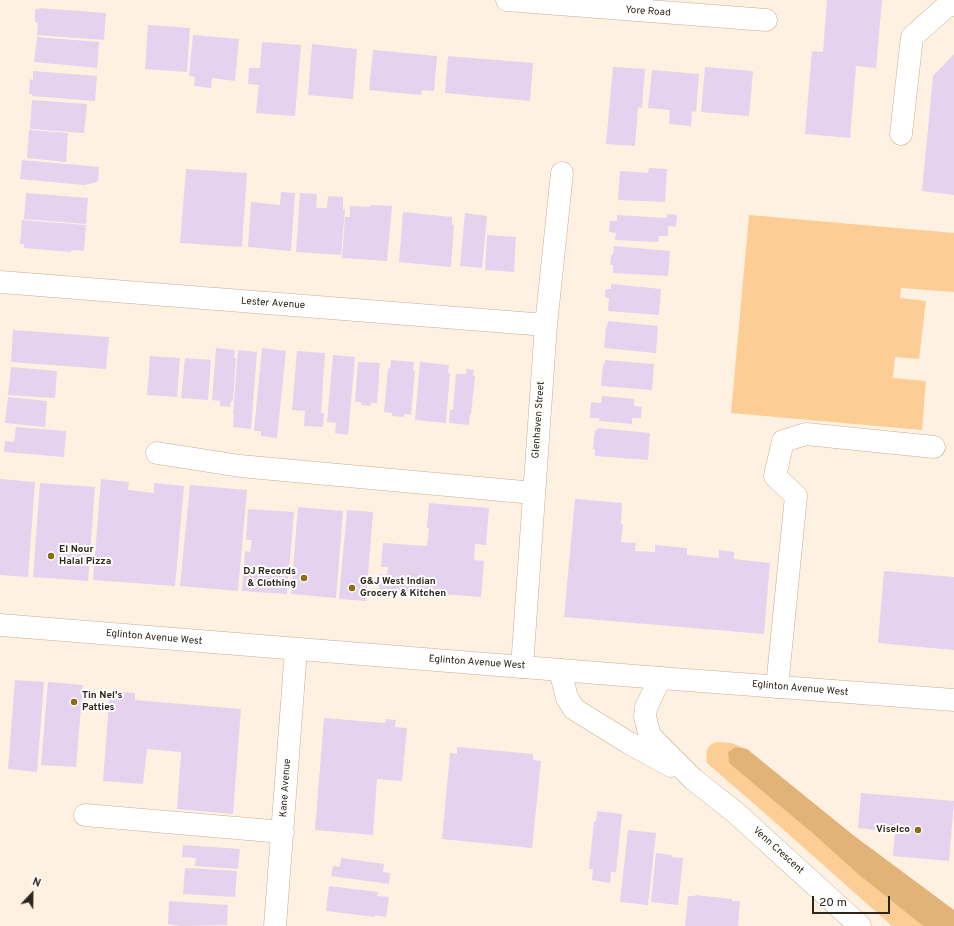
<!DOCTYPE html>
<html>
<head>
<meta charset="utf-8">
<style>
	body { margin:0 }
	#map { position:relative; width:954px; height:926px; overflow:hidden; background:#fef1e1; font-family:Overpass,sans-serif }
	canvas { display:block }
	.north { position:absolute; left:12px; top:874px; width:40px; height:40px; -webkit-text-stroke:3px #fff; paint-order:stroke; rotate:22deg; font-size:11px; font-weight:700; line-height:16px; text-align:center; color:#2d251b }
	.north::after { content:''; display:block; margin:auto; width:14px; height:18px; background:#2d251b; clip-path:polygon(50% 0,100% 100%,50% 72%,0 100%) }
	.scale { position:absolute; left:812px; top:896px; width:78px; height:18px; box-sizing:border-box; border:2px solid #2d251b; border-top:0; padding-left:5px; font-size:12px; line-height:14px; white-space:nowrap; color:#2d251b; -webkit-text-stroke:3px #fff; paint-order:stroke }
</style>
</head>
<body>
<div id="map">
<canvas width="954" height="926"></canvas>
<div class="north">N</div>
<div class="scale">20 m</div>
</div>
<script>
const c = document.querySelector('canvas').getContext('2d');
c.lineJoin = 'round';
function paint(path, color) { c.fillStyle = color; c.fill(path, 'evenodd'); }
function stroke(path, color, width, dash) { c.strokeStyle = color; c.lineWidth = width; c.lineCap = dash ? 'butt' : 'round'; c.setLineDash(dash || []); c.stroke(path); }
function label(font, color, halo, rows, align = 'center') {
  c.font = font + ' Overpass,sans-serif'; c.lineWidth = 4; c.setLineDash([]); c.textBaseline = 'middle'; c.strokeStyle = halo; c.fillStyle = color; for (const [text, x, y, turn = 0] of rows) {
    c.save(); c.translate(x, y); c.rotate((+turn || 0) * Math.PI / 180); c.textAlign = isNaN(turn) ? turn : align; if (halo) c.strokeText(text, 0, 0); c.fillText(text, 0, 0); c.restore();
  }
}
const green = new Path2D(`
	M 749,215 L 954,233 L 954,292 L 901,288 L 900,298 L 926,301 L 919,359 L 895,357 L 893,378 L 926,381 L 922,430 L 731,413 Z
	M 717,742 L 731,743 L 747,749 L 736,747 L 810,831 L 859,875 L 923,926 L 892,926 L 776,823 L 707,763 C 706,752 705,746 717,742 Z`);
const forest = new Path2D(`
	M 736,747 L 747,749 L 853,835 L 954,910 L 954,926 L 923,926 L 859,875 L 810,831 L 729,763 L 728,752 Z`);
const building = new Path2D(`
	M 827,0 L 882,0 L 876,68 L 856,66 L 850,138 L 805,134 L 812,51 L 823,52 Z
	M 39,8 L 106,13 L 104,40 L 37,35 L 38,23 L 35,22 L 35,9 L 39,9 Z
	M 148,25 L 190,28 L 187,72 L 145,69 Z
	M 193,35 L 239,39 L 235,81 L 212,78 L 211,88 L 194,86 L 195,77 L 189,76 Z
	M 37,37 L 99,42 L 97,68 L 34,62 Z
	M 262,42 L 301,45 L 295,116 L 256,113 L 259,85 L 248,84 L 249,68 L 260,68 Z
	M 312,44 L 357,49 L 353,99 L 308,95 Z
	M 373,50 L 437,56 L 434,91 L 422,90 L 421,95 L 369,90 Z
	M 954,54 L 954,195 L 922,191 L 933,76 Z
	M 448,56 L 533,63 L 530,101 L 445,93 Z
	M 613,67 L 645,69 L 642,108 L 638,107 L 635,146 L 606,144 Z
	M 705,67 L 753,71 L 749,116 L 701,112 Z
	M 652,70 L 699,74 L 696,112 L 692,111 L 691,126 L 669,124 L 670,110 L 648,108 Z
	M 33,71 L 97,76 L 95,101 L 32,96 L 32,94 L 29,94 L 30,79 L 33,80 Z
	M 32,100 L 87,104 L 84,133 L 30,129 Z
	M 29,130 L 68,133 L 66,162 L 27,158 Z
	M 22,160 L 99,167 L 98,180 L 97,182 L 84,185 L 20,179 Z
	M 649,168 L 667,169 L 665,202 L 618,200 L 620,171 L 648,173 Z
	M 186,169 L 247,173 L 242,247 L 180,243 Z
	M 281,192 L 295,193 L 291,251 L 248,247 L 251,202 L 280,205 Z
	M 26,193 L 88,198 L 86,224 L 24,219 Z
	M 300,193 L 317,194 L 316,208 L 327,208 L 328,196 L 343,197 L 343,210 L 345,209 L 341,255 L 296,252 Z
	M 370,205 L 392,206 L 387,261 L 342,258 L 345,217 L 350,217 L 350,206 L 370,207 Z
	M 403,212 L 452,217 L 452,225 L 454,225 L 451,267 L 399,262 Z
	M 465,213 L 487,216 L 482,268 L 460,266 Z
	M 667,214 L 677,215 L 676,227 L 668,226 L 668,236 L 659,236 L 658,242 L 615,240 L 616,233 L 609,232 L 610,221 L 617,221 L 617,215 L 667,218 Z
	M 22,220 L 86,225 L 84,251 L 71,250 L 71,252 L 24,248 L 24,244 L 20,244 Z
	M 487,235 L 516,237 L 514,272 L 485,270 Z
	M 614,246 L 670,251 L 668,276 L 613,273 L 613,265 L 610,265 L 611,255 L 613,255 Z
	M 611,284 L 661,289 L 659,315 L 608,311 L 609,298 L 605,297 L 606,289 L 611,289 Z
	M 608,321 L 658,326 L 656,353 L 604,348 L 606,327 L 607,327 Z
	M 13,330 L 109,337 L 106,369 L 11,362 Z
	M 216,348 L 235,350 L 234,358 L 236,358 L 233,401 L 231,401 L 230,407 L 220,406 L 220,401 L 212,400 Z
	M 262,348 L 286,351 L 277,438 L 261,436 L 261,431 L 254,431 Z
	M 238,350 L 257,352 L 251,429 L 233,427 L 234,414 L 233,414 Z
	M 297,351 L 325,353 L 321,413 L 324,413 L 323,427 L 304,426 L 305,411 L 292,410 Z
	M 333,355 L 355,357 L 348,435 L 335,433 L 336,423 L 327,422 Z
	M 150,356 L 180,358 L 177,397 L 147,395 Z
	M 185,358 L 211,360 L 208,400 L 181,398 Z
	M 391,360 L 414,362 L 413,370 L 415,370 L 411,415 L 404,414 L 404,417 L 392,416 L 392,413 L 384,412 L 388,368 L 390,368 Z
	M 605,360 L 654,364 L 652,390 L 601,386 L 603,365 L 604,365 Z
	M 358,362 L 380,363 L 377,403 L 371,403 L 370,406 L 361,405 L 361,402 L 355,402 Z
	M 420,362 L 449,365 L 448,373 L 450,373 L 446,423 L 415,420 Z
	M 11,367 L 57,371 L 55,398 L 8,395 Z
	M 466,369 L 474,370 L 473,375 L 475,376 L 471,414 L 470,414 L 469,425 L 449,423 L 450,410 L 453,410 L 456,374 L 466,374 Z
	M 602,396 L 634,399 L 634,406 L 642,407 L 641,418 L 632,418 L 632,424 L 599,421 L 599,418 L 590,418 L 591,402 L 601,403 Z
	M 8,397 L 47,401 L 45,427 L 5,423 Z
	M 16,427 L 66,431 L 64,457 L 4,452 L 5,441 L 14,442 Z
	M 598,428 L 650,433 L 648,460 L 595,456 L 595,449 L 593,449 L 595,430 L 598,430 Z
	M 0,479 L 35,482 L 28,577 L 0,575 Z
	M 101,479 L 129,482 L 128,490 L 154,493 L 154,483 L 184,486 L 175,586 L 93,580 Z
	M 40,483 L 95,487 L 88,581 L 33,577 Z
	M 190,485 L 247,490 L 238,591 L 180,586 Z
	M 575,499 L 622,503 L 621,524 L 623,524 L 621,542 L 636,543 L 635,551 L 655,552 L 655,545 L 687,548 L 687,555 L 719,558 L 719,550 L 734,552 L 734,559 L 770,563 L 764,634 L 564,617 Z
	M 429,503 L 489,508 L 486,545 L 475,544 L 474,560 L 484,561 L 481,597 L 387,590 L 386,595 L 378,595 L 380,574 L 387,575 L 388,567 L 381,567 L 383,543 L 427,546 L 429,528 L 427,528 Z
	M 298,507 L 343,511 L 336,598 L 291,594 Z
	M 248,509 L 294,512 L 287,594 L 242,591 L 245,551 L 250,552 L 252,540 L 246,540 Z
	M 347,510 L 373,512 L 366,601 L 339,599 Z
	M 884,571 L 954,577 L 954,650 L 878,643 Z
	M 15,680 L 44,682 L 37,772 L 8,769 Z
	M 48,682 L 83,685 L 76,767 L 41,765 Z
	M 110,691 L 135,693 L 135,700 L 241,709 L 233,814 L 177,809 L 181,752 L 147,749 L 143,784 L 103,781 Z
	M 324,718 L 385,723 L 386,719 L 396,720 L 395,727 L 407,728 L 402,781 L 377,779 L 373,835 L 315,830 Z
	M 457,747 L 533,754 L 533,760 L 541,761 L 532,848 L 442,839 L 450,753 L 457,754 Z
	M 861,793 L 954,801 L 949,861 L 893,856 L 895,832 L 858,828 Z
	M 597,811 L 622,814 L 616,872 L 611,872 L 610,883 L 592,880 L 593,869 L 589,869 L 594,821 L 596,822 Z
	M 628,830 L 656,833 L 648,905 L 620,902 Z
	M 183,845 L 240,849 L 238,869 L 195,866 L 196,858 L 182,857 Z
	M 656,853 L 672,855 L 672,857 L 683,858 L 678,905 L 651,902 Z
	M 341,858 L 384,864 L 383,872 L 390,873 L 389,884 L 331,876 L 333,866 L 340,867 Z
	M 185,868 L 237,871 L 235,897 L 183,894 Z
	M 329,886 L 378,892 L 377,896 L 389,897 L 386,917 L 375,915 L 375,917 L 326,911 Z
	M 695,895 L 732,899 L 732,901 L 740,901 L 738,926 L 685,926 L 688,896 L 695,896 Z
	M 169,901 L 228,905 L 227,925 L 181,926 L 168,924 Z`);
const minor = new Path2D(`
	M 507,0 L 766,20
	M 901,134 L 912,37 L 948,5 L 954,5
	M 0,282 L 546,325
	M 157,453 L 240,466 L 534,493
	M 522,667 L 546,325 L 562,173
	M 560,670 L 567,698 L 574,709 L 629,743 L 671,766
	M 660,678 L 646,708 L 645,717 L 650,736 L 693,779 L 736,813 L 860,926
	M 777,687 L 796,496 L 775,476 L 783,441 L 806,434 L 934,447
	M 85,815 L 283,832
	M 275,926 L 296,650`);
const major = new Path2D(`
	M 0,625 L 660,678 L 954,700`);
const markers = [
	[51,556,4,"#8a6f11"],
	[304,578,4,"#8a6f11"],
	[352,588,4,"#8a6f11"],
	[74,702,4,"#8a6f11"],
	[918,830,4,"#8a6f11"]
];
const streetNames = [
	["Yore Road",648,12,4],
	["Lester Avenue",273,304,4],
	["Glenhaven Street",539,420,-86],
	["Eglinton Avenue West",154,638,5],
	["Eglinton Avenue West",477,663,4],
	["Eglinton Avenue West",800,689,5],
	["Kane Avenue",286,788,-86],
	["Venn Crescent",778,851,42]
];
const poiNames = [
	["El Nour",59,550],
	["Halal Pizza",59,562],
	["DJ Records",296,572,"right"],
	["& Clothing",296,584,"right"],
	["G&J West Indian",360,582],
	["Grocery & Kitchen",360,594],
	["Tin Nel's",82,696],
	["Patties",82,708],
	["Viselco",910,830,"right"]
];
paint(green, '#fcce95');
paint(forest, '#e2b377');
paint(building, '#e5d2ee');
stroke(minor, '#c3ae95', 23);
stroke(major, '#c3ae95', 23);
stroke(minor, '#fff', 22);
stroke(major, '#fff', 22);
for (const [x, y, r, color] of markers) { const dot = new Path2D(); dot.arc(x, y, r, 0, 2 * Math.PI); c.fillStyle = color; c.fill(dot); stroke(dot, '#fff', 1.5); }
label('10px', '#2d251b', '#fff', streetNames);
label('bold 10px', '#2d251b', '#fff', poiNames, 'left');
</script>
</body>
</html>
